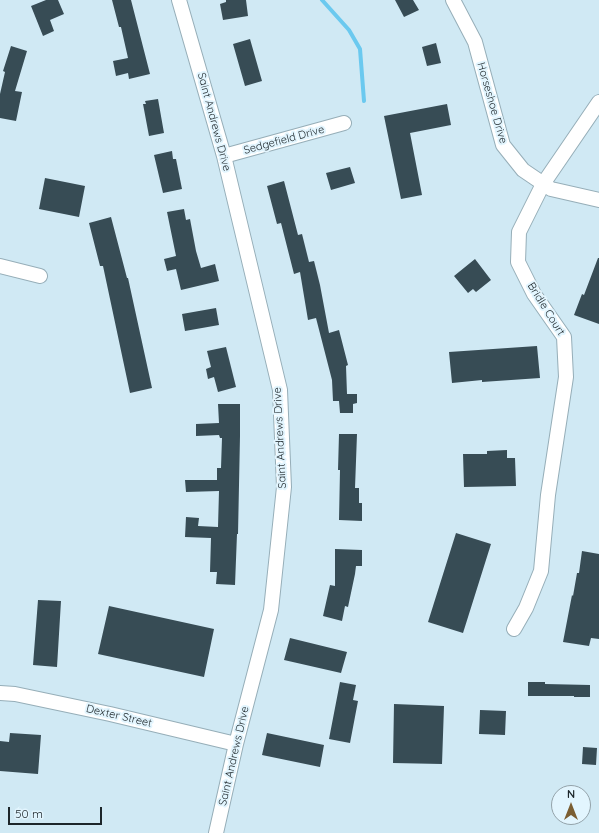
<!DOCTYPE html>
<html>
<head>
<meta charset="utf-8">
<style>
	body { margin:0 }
	#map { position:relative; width:599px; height:833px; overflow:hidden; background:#d0e9f4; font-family:Quicksand,sans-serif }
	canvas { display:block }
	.north { position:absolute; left:551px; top:785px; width:40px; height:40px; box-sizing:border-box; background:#e2f5fe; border:1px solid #93a2a9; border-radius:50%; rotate:0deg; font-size:11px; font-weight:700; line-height:16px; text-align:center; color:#1d262a }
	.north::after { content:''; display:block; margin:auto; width:14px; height:18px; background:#7b5e32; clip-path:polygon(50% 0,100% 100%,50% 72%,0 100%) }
	.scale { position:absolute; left:8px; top:807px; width:94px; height:18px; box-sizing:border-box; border:2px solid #1d262a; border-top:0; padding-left:5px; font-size:12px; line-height:14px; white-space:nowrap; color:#1d262a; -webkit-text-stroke:3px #e2f5fe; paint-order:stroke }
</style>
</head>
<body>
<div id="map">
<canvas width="599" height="833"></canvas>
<div class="north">N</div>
<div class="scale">50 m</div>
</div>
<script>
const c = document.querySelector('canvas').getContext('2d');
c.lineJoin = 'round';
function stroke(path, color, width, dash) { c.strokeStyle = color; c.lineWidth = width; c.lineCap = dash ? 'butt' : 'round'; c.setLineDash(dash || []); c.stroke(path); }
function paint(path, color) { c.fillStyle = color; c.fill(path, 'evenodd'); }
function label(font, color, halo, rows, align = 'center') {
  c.font = font + ' Quicksand,sans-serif'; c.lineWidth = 4; c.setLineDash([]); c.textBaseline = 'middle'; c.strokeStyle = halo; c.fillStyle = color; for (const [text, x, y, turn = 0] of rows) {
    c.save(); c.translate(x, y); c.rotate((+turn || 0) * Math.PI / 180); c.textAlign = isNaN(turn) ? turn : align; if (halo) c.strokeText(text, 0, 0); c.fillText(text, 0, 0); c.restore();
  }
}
const stream = new Path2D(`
	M 322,0 L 349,30 L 360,49 L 364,101`);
const building = new Path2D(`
	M 46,0 L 58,0 L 64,14 L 50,20 L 54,31 L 43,36 L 31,6 Z
	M 112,0 L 131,0 L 150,74 L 129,79 L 128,73 L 116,76 L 113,61 L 128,58 L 121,27 L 119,27 Z
	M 226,0 L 246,0 L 248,16 L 223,20 L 220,4 L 226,2 Z
	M 395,0 L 413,0 L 419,10 L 404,17 Z
	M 250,39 L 262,81 L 245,86 L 233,44 Z
	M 436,43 L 441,63 L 427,66 L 422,47 Z
	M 11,46 L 27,51 L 15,91 L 22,92 L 16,121 L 0,118 L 0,94 L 5,72 L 3,71 Z
	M 158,99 L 164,133 L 149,136 L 143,104 L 146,104 L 145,101 Z
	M 447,104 L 451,125 L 410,133 L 422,195 L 401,199 L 384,116 Z
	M 172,151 L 173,159 L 176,159 L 182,189 L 163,193 L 154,155 Z
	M 350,167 L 355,183 L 331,190 L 326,173 Z
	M 45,178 L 85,186 L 79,217 L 39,209 Z
	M 284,181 L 298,235 L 302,234 L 309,262 L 314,261 L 320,285 L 329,333 L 339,330 L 348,365 L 346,366 L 347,394 L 357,394 L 357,403 L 353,404 L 353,413 L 340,413 L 339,401 L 333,401 L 332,380 L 316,318 L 308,320 L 300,272 L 294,274 L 281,223 L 277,224 L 267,186 Z
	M 184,209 L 186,220 L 190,219 L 196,251 L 201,268 L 215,264 L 219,281 L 181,290 L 176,269 L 167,271 L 164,259 L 176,256 L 167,212 Z
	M 111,217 L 127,278 L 128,278 L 152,388 L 130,393 L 103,266 L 100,266 L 89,223 Z
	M 598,258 L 599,258 L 599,324 L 574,315 L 582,294 L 584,295 Z
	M 475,259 L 491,280 L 476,292 L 473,289 L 468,293 L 454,276 Z
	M 216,308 L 219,325 L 185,331 L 182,314 Z
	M 537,346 L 540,378 L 482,382 L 482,380 L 452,383 L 449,352 Z
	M 226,347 L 236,387 L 218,392 L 214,377 L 208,379 L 206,369 L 211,367 L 207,351 Z
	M 218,404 L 240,404 L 240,436 L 238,534 L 237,534 L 235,585 L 216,584 L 217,572 L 210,572 L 211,538 L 185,537 L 186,517 L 199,518 L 198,526 L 218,527 L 219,491 L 186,492 L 185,480 L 217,480 L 217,468 L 221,468 L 222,438 L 220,438 L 219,435 L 196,436 L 196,424 L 219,423 Z
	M 339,434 L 357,434 L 355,488 L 359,488 L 359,503 L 362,503 L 362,521 L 339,520 L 340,470 L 338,470 Z
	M 507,450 L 507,458 L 515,458 L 516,486 L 464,487 L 463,454 L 487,454 L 487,451 Z
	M 456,533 L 491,544 L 463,633 L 428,622 Z
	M 335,549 L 362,550 L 362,566 L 356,566 L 355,574 L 348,607 L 345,606 L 342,621 L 323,616 L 330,585 L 335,586 Z
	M 582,551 L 599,554 L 599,639 L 591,638 L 589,646 L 563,642 L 572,595 L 573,596 L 577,573 L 579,573 Z
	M 38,600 L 61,601 L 57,667 L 33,665 Z
	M 109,606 L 214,629 L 204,677 L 98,654 Z
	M 290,638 L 347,652 L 341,673 L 284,660 Z
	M 340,682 L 356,685 L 353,700 L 358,701 L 350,743 L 329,739 Z
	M 528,682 L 545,682 L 545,684 L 590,685 L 590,697 L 574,697 L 574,696 L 528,696 Z
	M 394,704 L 444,706 L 442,764 L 393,763 Z
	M 480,710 L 506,711 L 505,735 L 479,734 Z
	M 10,733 L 41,735 L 38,774 L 0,771 L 0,741 L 9,742 Z
	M 267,733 L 324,745 L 320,767 L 262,755 Z
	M 583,747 L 597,748 L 596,765 L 582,764 Z`);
const minor = new Path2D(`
	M 179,0 L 224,156 L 280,390 L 284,487 L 271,610 L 236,744 L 216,833
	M 453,0 L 475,42 L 503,145 L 523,170 L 551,189 L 599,200
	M 224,156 L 344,123
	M 0,266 L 40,276
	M 514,629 L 526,608 L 541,571 L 548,495 L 566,377 L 564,337 L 534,294 L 518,262 L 519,232 L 543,184 L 599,102
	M 0,693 L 15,694 L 110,714 L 236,744`);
const streetNames = [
	["Horseshoe Drive",492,103,74],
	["Saint Andrews Drive",214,122,75],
	["Sedgefield Drive",284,140,-15],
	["Bridle Court",546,309,58],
	["Saint Andrews Drive",280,438,-93],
	["Dexter Street",119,716,13],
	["Saint Andrews Drive",234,756,-77]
];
stroke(stream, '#6bc9ef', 4);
paint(building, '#374c55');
stroke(minor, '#96aeb8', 16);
stroke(minor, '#fff', 14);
label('11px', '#1d262a', '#e2f5fe', streetNames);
</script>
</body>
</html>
